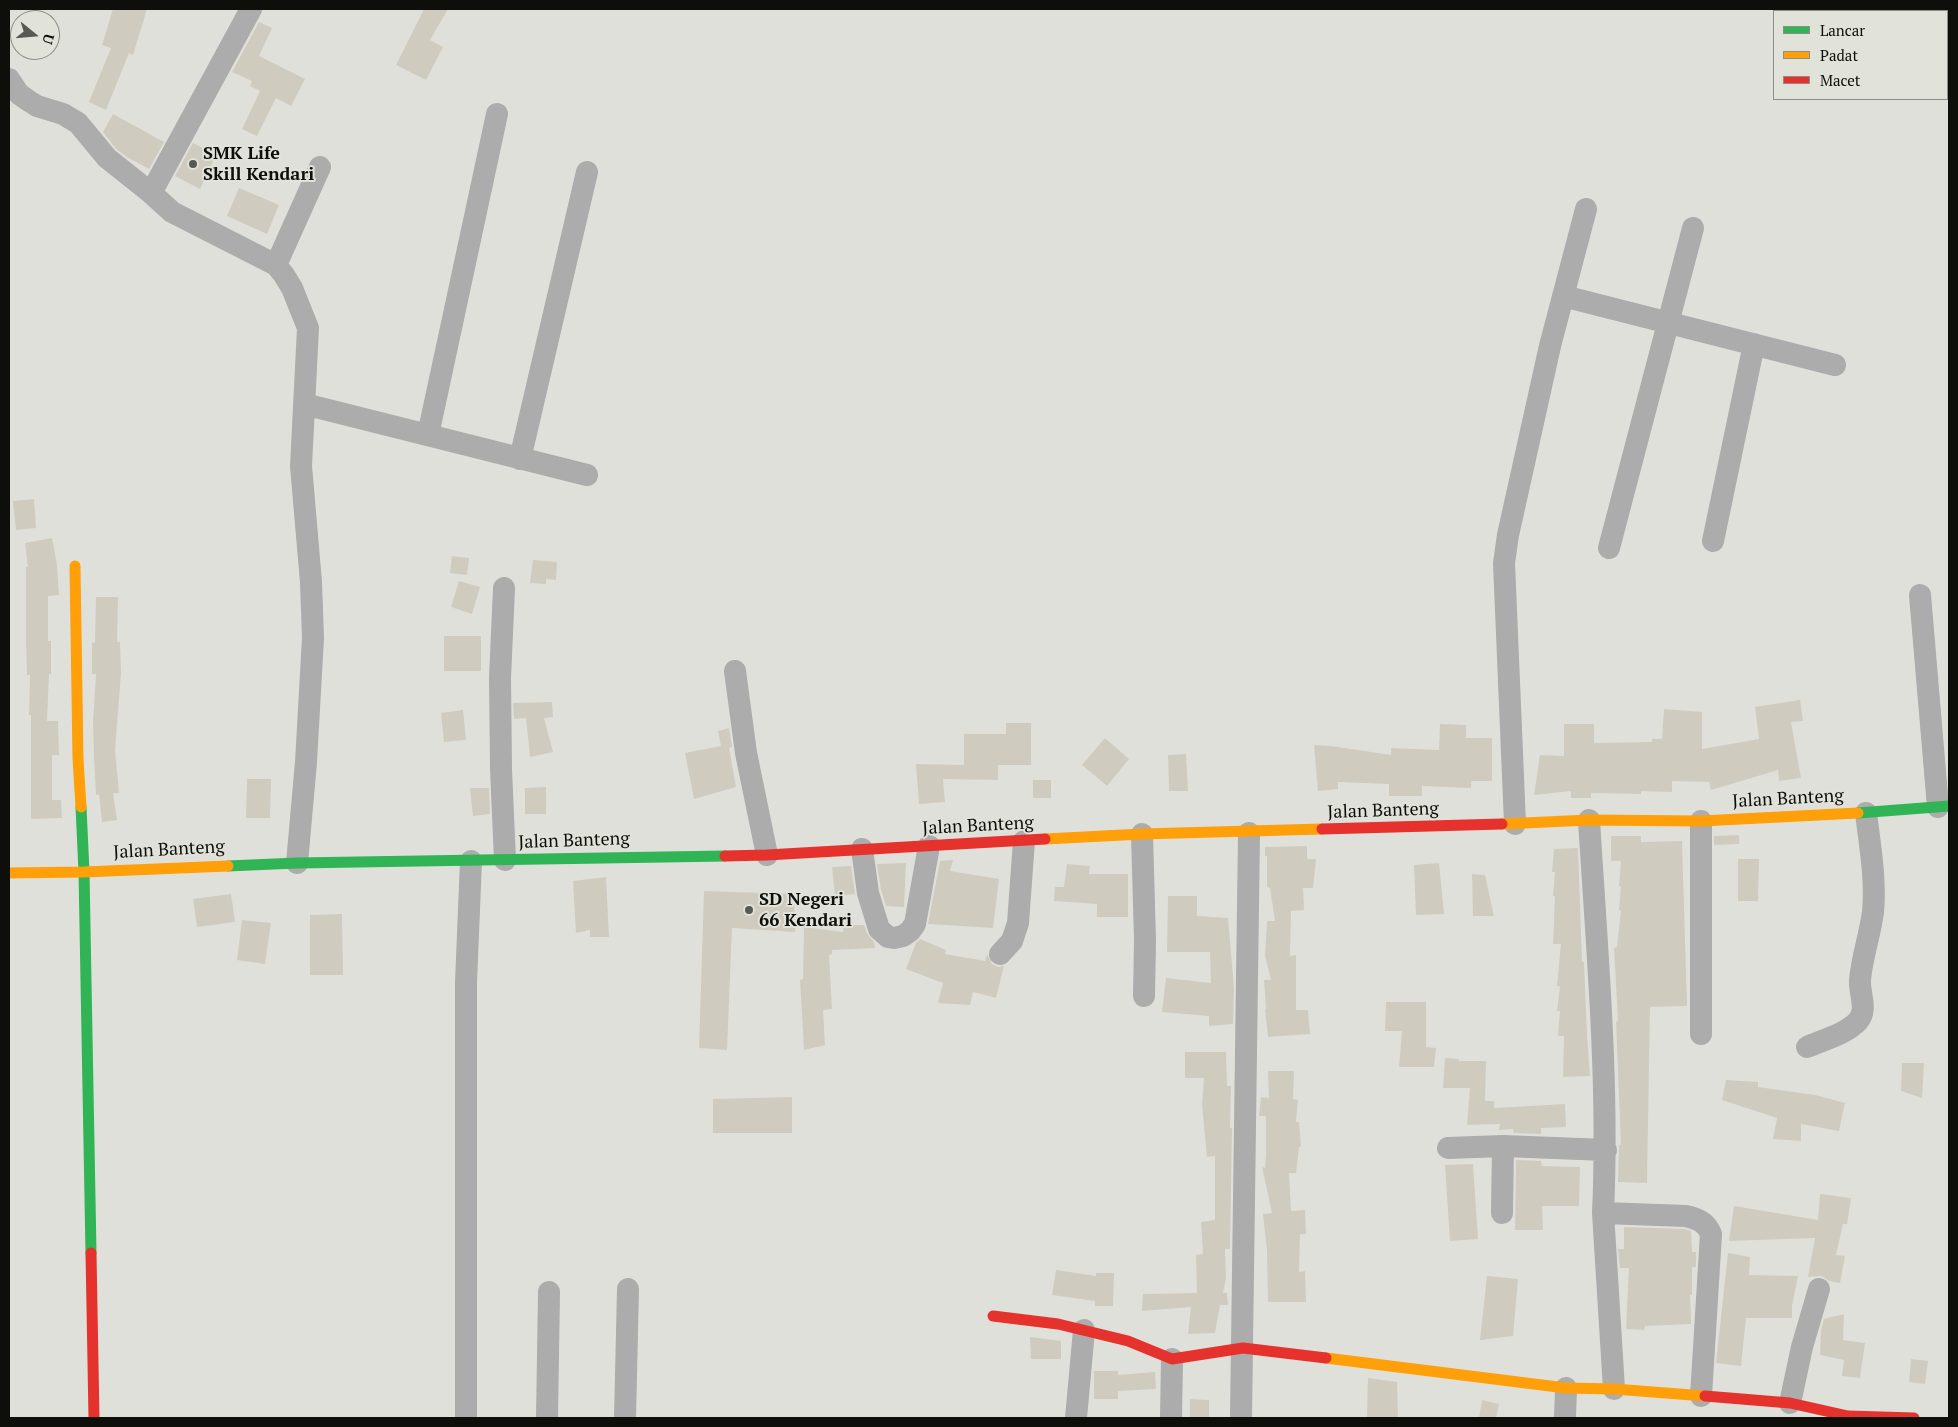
<!DOCTYPE html>
<html>
<head>
<meta charset="utf-8">
<style>
	body { margin:0 }
	#map { position:relative; width:1958px; height:1427px; overflow:hidden; background:#e0e0db; font-family:"PT Serif",serif }
	canvas { display:block }
	.frame { position:absolute; inset:0; border:10px solid #0e0e0b; pointer-events:none }
	.legend { position:absolute; left:1773px; top:10px; width:175px; height:90px; box-sizing:border-box; background:#e1e2d9; border:1px solid #8d8d87; margin:0; padding:6px 9px; list-style:none; font-size:15px; color:#0e0e0b }
	.legend li { display:flex; align-items:center; gap:10px; height:25px }
	.legend b { width:25px; border:1px solid #8d8d87 }
	.north { position:absolute; left:10px; top:10px; width:50px; height:50px; box-sizing:border-box; background:#e1e2d9; border:1px solid #8d8d87; border-radius:50%; rotate:107deg; font-size:14px; font-weight:700; line-height:20px; text-align:center; color:#0e0e0b }
	.north::after { content:''; display:block; margin:auto; width:18px; height:22px; background:#585854; clip-path:polygon(50% 0,100% 100%,50% 72%,0 100%) }
</style>
</head>
<body>
<div id="map">
<canvas width="1958" height="1427"></canvas>
<div class="frame"></div>
<ul class="legend">
<li><b style="height:6px;background:#30b455"></b>Lancar</li>
<li><b style="height:6px;background:#ff9f0a"></b>Padat</li>
<li><b style="height:6px;background:#e5322d"></b>Macet</li>
</ul>
<div class="north">U</div>
</div>
<script>
const c = document.querySelector('canvas').getContext('2d');
c.lineJoin = 'round';
function paint(path, color) { c.fillStyle = color; c.fill(path, 'evenodd'); }
function stroke(path, color, width, dash) { c.strokeStyle = color; c.lineWidth = width; c.lineCap = dash ? 'butt' : 'round'; c.setLineDash(dash || []); c.stroke(path); }
function label(font, color, halo, rows, align = 'center') {
  c.font = font + ' "PT Serif",serif'; c.lineWidth = 4; c.setLineDash([]); c.textBaseline = 'middle'; c.strokeStyle = halo; c.fillStyle = color; for (const [text, x, y, turn = 0] of rows) {
    c.save(); c.translate(x, y); c.rotate((+turn || 0) * Math.PI / 180); c.textAlign = isNaN(turn) ? turn : align; if (halo) c.strokeText(text, 0, 0); c.fillText(text, 0, 0); c.restore();
  }
}
const building = new Path2D(`
	M 113,9 L 147,9 L 133,55 L 129,53 L 106,110 L 89,102 L 111,48 L 102,45 Z
	M 424,9 L 448,9 L 430,40 L 443,47 L 426,80 L 396,65 Z
	M 259,22 L 272,28 L 259,56 L 305,79 L 291,106 L 276,98 L 257,136 L 242,129 L 260,91 L 250,86 L 252,81 L 232,72 Z
	M 113,114 L 164,142 L 149,169 L 127,157 L 116,149 L 103,132 Z
	M 193,143 L 216,155 L 200,189 L 175,176 Z
	M 239,188 L 279,205 L 267,234 L 227,216 Z
	M 34,499 L 36,528 L 16,530 L 13,501 Z
	M 52,538 L 57,565 L 59,595 L 48,596 L 48,641 L 51,641 L 51,674 L 49,674 L 47,721 L 58,721 L 59,755 L 52,755 L 52,800 L 61,800 L 62,818 L 31,819 L 31,715 L 29,715 L 30,675 L 27,675 L 26,641 L 26,567 L 28,567 L 25,543 Z
	M 452,556 L 469,558 L 467,575 L 450,573 Z
	M 533,560 L 557,562 L 556,580 L 546,579 L 546,584 L 530,583 Z
	M 459,581 L 480,587 L 472,614 L 451,607 Z
	M 96,597 L 118,597 L 117,642 L 120,642 L 121,673 L 115,750 L 119,793 L 113,793 L 117,820 L 102,822 L 99,794 L 96,795 L 94,758 L 93,721 L 96,674 L 92,674 L 92,643 L 95,642 Z
	M 444,636 L 481,636 L 481,671 L 444,671 Z
	M 1800,700 L 1803,721 L 1791,722 L 1801,778 L 1779,781 L 1778,770 L 1711,790 L 1709,782 L 1672,781 L 1672,792 L 1641,791 L 1641,794 L 1591,793 L 1591,798 L 1571,798 L 1571,791 L 1534,795 L 1540,755 L 1564,756 L 1564,724 L 1594,724 L 1594,743 L 1652,742 L 1652,739 L 1662,739 L 1664,709 L 1702,712 L 1702,749 L 1759,739 L 1755,707 Z
	M 552,702 L 553,717 L 544,718 L 553,752 L 530,757 L 526,718 L 514,719 L 513,703 Z
	M 463,710 L 466,740 L 444,742 L 441,713 Z
	M 1006,723 L 1031,723 L 1031,765 L 998,765 L 998,780 L 943,779 L 945,802 L 919,804 L 916,764 L 964,765 L 964,734 L 1006,734 Z
	M 1440,724 L 1466,725 L 1466,738 L 1492,738 L 1492,781 L 1471,781 L 1471,788 L 1422,786 L 1422,796 L 1389,796 L 1389,784 L 1338,782 L 1338,789 L 1318,791 L 1314,745 L 1331,746 L 1391,755 L 1391,748 L 1439,750 Z
	M 729,728 L 732,747 L 729,748 L 736,787 L 694,799 L 685,753 L 721,746 L 718,731 Z
	M 1105,738 L 1129,759 L 1107,786 L 1082,765 Z
	M 1186,754 L 1188,791 L 1169,791 L 1168,755 Z
	M 247,779 L 271,779 L 270,818 L 246,818 Z
	M 1033,780 L 1051,780 L 1051,798 L 1033,798 Z
	M 546,787 L 546,814 L 525,814 L 525,788 Z
	M 470,788 L 489,788 L 490,814 L 473,816 Z
	M 1739,835 L 1739,844 L 1714,845 L 1714,836 Z
	M 1611,836 L 1641,836 L 1641,842 L 1682,841 L 1687,1006 L 1650,1007 L 1647,1183 L 1618,1182 L 1619,1145 L 1621,1145 L 1616,1022 L 1618,1021 L 1614,948 L 1617,947 L 1621,910 L 1619,910 L 1621,886 L 1619,886 L 1621,861 L 1611,861 Z
	M 1307,846 L 1307,859 L 1316,859 L 1313,888 L 1303,888 L 1304,910 L 1291,911 L 1290,956 L 1296,955 L 1296,1010 L 1308,1010 L 1310,1034 L 1268,1037 L 1265,1009 L 1266,1009 L 1264,980 L 1271,980 L 1265,956 L 1267,921 L 1275,921 L 1270,888 L 1267,887 L 1267,856 L 1265,856 L 1265,847 Z
	M 1578,848 L 1582,962 L 1584,962 L 1587,1035 L 1590,1076 L 1563,1077 L 1564,1036 L 1558,1036 L 1560,1011 L 1557,1011 L 1560,986 L 1557,986 L 1561,944 L 1553,944 L 1555,896 L 1553,896 L 1555,872 L 1552,872 L 1554,849 Z
	M 1738,859 L 1759,859 L 1758,901 L 1738,901 Z
	M 953,860 L 950,871 L 999,879 L 993,928 L 928,924 L 940,861 Z
	M 906,863 L 904,907 L 886,906 L 881,890 L 877,864 Z
	M 1439,863 L 1444,914 L 1416,915 L 1414,865 Z
	M 1067,864 L 1090,866 L 1089,874 L 1128,874 L 1128,917 L 1097,917 L 1097,904 L 1054,901 L 1055,887 L 1064,887 Z
	M 851,866 L 855,894 L 835,896 L 832,867 Z
	M 1472,874 L 1485,875 L 1494,916 L 1473,916 Z
	M 606,877 L 609,937 L 590,937 L 590,930 L 576,933 L 573,881 Z
	M 704,891 L 794,894 L 795,932 L 732,928 L 727,1050 L 699,1048 Z
	M 231,894 L 235,922 L 197,927 L 193,899 Z
	M 1168,896 L 1197,896 L 1197,916 L 1228,918 L 1234,988 L 1233,1024 L 1209,1026 L 1209,1016 L 1162,1012 L 1166,978 L 1211,983 L 1210,952 L 1167,952 Z
	M 342,914 L 343,975 L 310,975 L 310,915 Z
	M 242,920 L 271,923 L 265,964 L 237,960 Z
	M 843,925 L 864,925 L 867,933 L 874,942 L 875,948 L 832,950 L 832,954 L 829,955 L 832,1009 L 823,1010 L 825,1045 L 804,1050 L 800,980 L 803,979 L 804,927 L 843,932 Z
	M 920,939 L 946,950 L 945,954 L 985,961 L 987,954 L 992,964 L 998,967 L 1004,966 L 996,998 L 973,992 L 970,1005 L 938,1003 L 943,983 L 906,969 L 916,943 Z
	M 1386,1002 L 1426,1002 L 1426,1047 L 1436,1048 L 1434,1067 L 1399,1067 L 1402,1031 L 1385,1031 Z
	M 1185,1052 L 1226,1052 L 1227,1086 L 1231,1086 L 1230,1128 L 1232,1128 L 1230,1249 L 1225,1249 L 1226,1278 L 1223,1293 L 1227,1293 L 1228,1305 L 1220,1305 L 1215,1333 L 1188,1334 L 1191,1307 L 1142,1311 L 1143,1294 L 1197,1293 L 1196,1255 L 1203,1254 L 1201,1222 L 1215,1220 L 1215,1156 L 1207,1157 L 1202,1105 L 1204,1078 L 1185,1078 Z
	M 1445,1058 L 1459,1059 L 1459,1061 L 1486,1061 L 1485,1101 L 1494,1101 L 1494,1108 L 1565,1104 L 1566,1127 L 1541,1128 L 1541,1134 L 1514,1133 L 1513,1129 L 1499,1130 L 1500,1124 L 1467,1125 L 1470,1088 L 1443,1088 Z
	M 1902,1063 L 1924,1063 L 1922,1098 L 1901,1091 Z
	M 1268,1071 L 1294,1071 L 1293,1099 L 1298,1100 L 1296,1122 L 1299,1122 L 1301,1146 L 1299,1147 L 1296,1173 L 1289,1173 L 1291,1211 L 1305,1210 L 1306,1234 L 1300,1234 L 1299,1272 L 1305,1271 L 1306,1302 L 1268,1302 L 1267,1251 L 1263,1214 L 1272,1213 L 1262,1167 L 1265,1168 L 1266,1155 L 1266,1116 L 1259,1116 L 1261,1097 L 1269,1098 Z
	M 1726,1080 L 1758,1082 L 1758,1087 L 1815,1095 L 1845,1103 L 1839,1131 L 1801,1124 L 1801,1141 L 1773,1139 L 1777,1118 L 1722,1100 Z
	M 792,1097 L 792,1133 L 713,1133 L 713,1099 Z
	M 1516,1160 L 1541,1161 L 1542,1166 L 1580,1167 L 1579,1206 L 1542,1206 L 1543,1230 L 1515,1230 Z
	M 1473,1164 L 1478,1239 L 1450,1241 L 1445,1165 Z
	M 1820,1194 L 1851,1198 L 1847,1224 L 1843,1224 L 1836,1255 L 1845,1256 L 1840,1283 L 1829,1281 L 1822,1276 L 1808,1277 L 1815,1238 L 1729,1241 L 1734,1206 L 1818,1220 Z
	M 1624,1227 L 1684,1229 L 1691,1231 L 1692,1252 L 1696,1252 L 1696,1267 L 1692,1267 L 1692,1295 L 1690,1295 L 1691,1324 L 1645,1326 L 1644,1330 L 1626,1329 L 1629,1268 L 1620,1268 L 1618,1249 L 1624,1249 Z
	M 1728,1253 L 1750,1257 L 1749,1275 L 1798,1276 L 1792,1306 L 1792,1318 L 1746,1318 L 1741,1366 L 1716,1363 Z
	M 1056,1270 L 1096,1276 L 1096,1273 L 1114,1273 L 1113,1306 L 1095,1306 L 1095,1301 L 1052,1295 Z
	M 1487,1276 L 1518,1279 L 1513,1336 L 1480,1340 Z
	M 1844,1314 L 1843,1340 L 1865,1343 L 1860,1378 L 1842,1376 L 1844,1360 L 1820,1355 L 1821,1330 L 1824,1319 Z
	M 1030,1337 L 1061,1341 L 1061,1359 L 1031,1359 Z
	M 1911,1359 L 1928,1361 L 1925,1384 L 1909,1382 Z
	M 1094,1371 L 1118,1371 L 1118,1375 L 1155,1372 L 1156,1389 L 1118,1391 L 1118,1399 L 1094,1399 Z
	M 1368,1378 L 1397,1382 L 1398,1418 L 1367,1418 Z
	M 1190,1399 L 1209,1400 L 1209,1418 L 1190,1418 Z
	M 1482,1400 L 1499,1404 L 1496,1418 L 1479,1418 Z`);
const street = new Path2D(`
	M 9,79 L 19,94 L 29,101 L 37,106 L 63,114 L 78,123 L 107,158 L 151,193 L 172,212 L 276,265
	M 151,193 L 251,9
	M 1563,296 L 1835,365
	M 304,404 L 587,475
	M 428,435 L 497,114
	M 520,459 L 587,172
	M 1713,541 L 1754,344
	M 1609,548 L 1693,228
	M 504,588 L 500,678 L 501,769 L 505,860
	M 1920,595 L 1938,807
	M 735,671 L 746,753 L 767,855
	M 1589,820 C 1597,951 1609,1082 1603,1213
	M 1515,824 L 1504,563 L 1508,535 L 1550,346 L 1586,209
	M 1142,834 L 1145,941 L 1144,996
	M 862,849 L 868,893 L 879,929 L 888,937 L 894,938 L 903,936 L 910,931 L 915,924 L 929,846
	M 297,863 L 306,762 L 313,638 L 311,582 L 301,466 L 308,328 L 292,288 L 284,275 L 276,265 L 320,167
	M 1000,954 L 1012,941 L 1018,923 L 1024,841
	M 1701,1034 L 1701,821
	M 1807,1047 C 1823,1040 1846,1034 1858,1021 C 1868,1010 1859,993 1860,980 C 1862,957 1870,935 1873,912 C 1876,879 1870,846 1866,813
	M 1448,1148 L 1503,1146 L 1606,1150
	M 1502,1213 L 1503,1146
	M 1614,1389 L 1603,1213 L 1686,1216 C 1698,1219 1706,1222 1711,1234 L 1701,1396
	M 1790,1403 L 1802,1347 L 1819,1289
	M 466,1418 L 466,982 L 471,861
	M 547,1418 L 549,1292
	M 625,1418 L 628,1289
	M 1076,1418 L 1084,1330
	M 1171,1418 L 1172,1359
	M 1241,1418 L 1249,833
	M 1565,1418 L 1566,1388`);
const fast = new Path2D(`
	M 81,807 L 84,872 L 91,1253
	M 1858,813 L 1949,806
	M 228,866 L 297,863 L 725,856`);
const slow = new Path2D(`
	M 75,566 L 78,759 L 81,807
	M 1502,824 L 1589,820 L 1701,821 L 1858,813
	M 1045,839 L 1142,834 L 1322,829
	M 9,873 L 84,872 L 228,866
	M 1326,1358 L 1566,1388 L 1614,1389 L 1705,1396`);
const jam = new Path2D(`
	M 1322,829 L 1502,824
	M 725,856 L 767,855 L 1045,839
	M 91,1253 L 94,1418
	M 993,1316 L 1058,1324 L 1128,1341 L 1172,1359 L 1243,1348 L 1326,1358
	M 1705,1396 L 1790,1403 L 1848,1416 L 1914,1418`);
const markers = [
	[193,164,5,"#585854"],
	[749,910,5,"#585854"]
];
const poiNames = [
	["SMK Life",203,154],
	["Skill Kendari",203,175],
	["SD Negeri",759,900],
	["66 Kendari",759,921]
];
const streetNames = [
	["Jalan Banteng",1788,799,-3],
	["Jalan Banteng",1383,811,-2],
	["Jalan Banteng",978,826,-3],
	["Jalan Banteng",574,841,-2],
	["Jalan Banteng",169,850,-3]
];
paint(building, '#cfcbbf');
stroke(street, '#abacab', 22);
stroke(fast, '#30b455', 11);
stroke(slow, '#ff9f0a', 11);
stroke(jam, '#e5322d', 11);
for (const [x, y, r, color] of markers) { const dot = new Path2D(); dot.arc(x, y, r, 0, 2 * Math.PI); c.fillStyle = color; c.fill(dot); stroke(dot, '#e1e2d9', 2); }
label('bold 18px', '#0e0e0b', '#e1e2d9', poiNames, 'left');
label('18px', '#0e0e0b', '#e1e2d9', streetNames);
</script>
</body>
</html>
